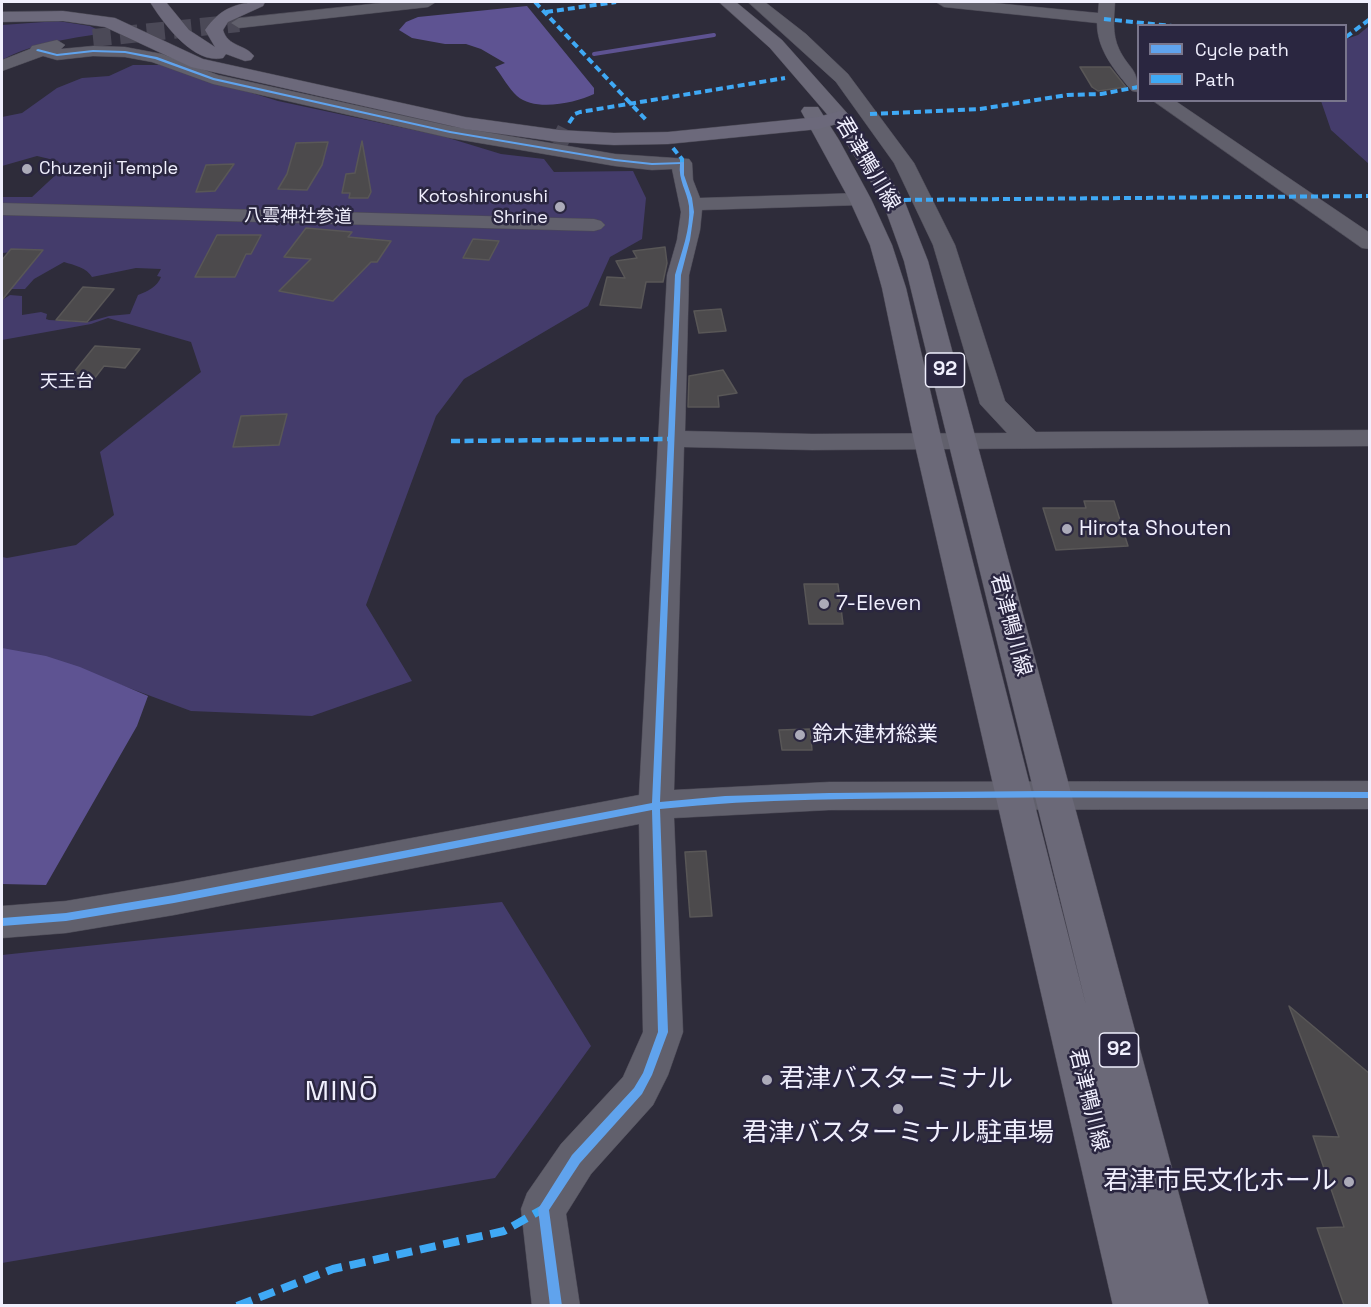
<!DOCTYPE html>
<html>
<head>
<meta charset="utf-8">
<style>
	body { margin:0 }
	#map { position:relative; width:1371px; height:1307px; overflow:hidden; background:#2e2c3a; font-family:"Space Grotesk",sans-serif }
	canvas { display:block }
	.frame { position:absolute; inset:0; border:3px solid #f0effd; pointer-events:none }
	.legend { position:absolute; left:1137px; top:24px; width:210px; height:78px; box-sizing:border-box; background:#2a2640; border:2px solid #79768c; margin:0; padding:8px 10px; list-style:none; font-size:18px; color:#f0effd }
	.legend li { display:flex; align-items:center; gap:12px; height:30px }
	.legend b { width:30px; border:2px solid #79768c }
</style>
</head>
<body>
<div id="map">
<canvas width="1371" height="1307"></canvas>
<div class="frame"></div>
<ul class="legend">
<li><b style="height:8px;background:#60a3ed"></b>Cycle path</li>
<li><b style="height:8px;background:#3fa9f5"></b>Path</li>
</ul>
</div>
<script>
const c = document.querySelector('canvas').getContext('2d');
c.lineJoin = 'round';
function paint(path, color) { c.fillStyle = color; c.fill(path, 'evenodd'); }
function stroke(path, color, width, dash) { c.strokeStyle = color; c.lineWidth = width; c.lineCap = dash ? 'butt' : 'round'; c.setLineDash(dash || []); c.stroke(path); }
function label(font, color, halo, rows, align = 'center') {
  c.font = font + ' "Space Grotesk","Noto Sans JP",sans-serif'; c.lineWidth = 5; c.setLineDash([]); c.textBaseline = 'middle'; c.strokeStyle = halo; c.fillStyle = color; for (const [text, x, y, turn = 0] of rows) {
    c.save(); c.translate(x, y); c.rotate((+turn || 0) * Math.PI / 180); c.textAlign = isNaN(turn) ? turn : align; if (halo) c.strokeText(text, 0, 0); c.fillText(text, 0, 0); c.restore();
  }
}
const green = new Path2D(`
	M 58,21 L 90,26 L 104,33 C 69,39 32,43 2,60 L 2,25 Z
	M 1369,26 L 1369,164 L 1331,130 L 1321,101 L 1346,100 L 1346,39 L 1358,35 Z
	M 133,65 L 161,65 L 278,101 L 442,136 L 501,154 L 544,159 L 554,172 L 633,171 L 646,198 L 642,239 L 610,257 L 588,306 L 464,379 L 436,416 L 366,605 L 412,681 L 312,716 L 191,711 L 70,666 L 2,649 L 2,557 L 7,558 L 76,545 L 114,515 L 100,452 L 201,372 L 191,342 L 108,318 L 91,324 L 2,340 L 2,300 L 10,295 L 22,296 L 22,315 L 41,312 L 47,314 L 46,319 L 49,320 L 88,322 L 109,316 L 130,314 L 138,295 C 148,291 157,287 161,277 L 157,276 L 161,269 L 136,268 L 92,277 C 87,268 74,265 64,262 L 34,279 L 25,289 L 2,289 L 2,271 L 9,264 L 15,252 L 2,253 L 2,197 L 32,197 L 62,169 L 58,161 L 37,156 L 2,166 L 2,117 L 22,113 L 57,88 L 82,78 L 109,76 Z
	M 502,902 L 591,1046 L 495,1178 L 2,1263 L 2,955 Z`);
const water = new Path2D(`
	M 527,6 L 594,88 L 594,94 C 575,103 535,112 517,96 C 509,89 502,76 495,67 L 505,63 L 481,49 L 466,44 L 445,44 L 412,38 L 399,30 L 406,22 L 418,17 Z
	M 2,648 L 46,656 L 80,667 L 148,696 L 137,726 L 46,885 L 2,884 Z`);
const stream = new Path2D(`
	M 594,54 L 714,35`);
const building = new Path2D(`
	M 1080,67 L 1110,67 L 1126,87 L 1098,91 L 1092,87 Z
	M 362,141 L 371,192 L 368,198 L 349,198 L 350,193 L 342,193 L 346,174 L 355,173 Z
	M 328,142 L 322,165 L 307,190 L 278,189 L 287,174 L 296,143 Z
	M 234,164 L 215,191 L 196,192 L 206,165 Z
	M 306,228 L 352,232 L 348,237 L 391,241 L 377,262 L 371,262 L 333,301 L 279,291 L 311,259 L 284,257 Z
	M 217,235 L 261,235 L 251,254 L 246,254 L 235,277 L 195,277 Z
	M 473,239 L 499,241 L 489,260 L 463,258 Z
	M 665,247 L 667,263 L 663,282 L 646,282 L 641,308 L 600,305 L 607,277 L 625,278 L 616,261 L 637,258 L 633,251 Z
	M 11,249 L 43,250 L 2,300 L 2,260 Z
	M 83,287 L 114,289 L 87,322 L 56,320 Z
	M 721,309 L 726,331 L 699,333 L 694,311 Z
	M 95,346 L 140,349 L 125,368 L 104,366 L 94,379 L 70,377 Z
	M 723,370 L 737,393 L 718,396 L 719,407 L 688,407 L 689,376 Z
	M 287,414 L 279,445 L 233,447 L 241,416 Z
	M 1084,501 L 1114,501 L 1128,546 L 1056,550 L 1043,508 L 1086,508 Z
	M 804,584 L 838,584 L 843,624 L 809,624 Z
	M 810,729 L 812,750 L 782,750 L 779,730 Z
	M 706,851 L 712,916 L 690,917 L 685,852 Z
	M 1289,1006 L 1370,1074 L 1370,1305 L 1344,1305 L 1317,1228 L 1344,1227 L 1313,1136 L 1339,1137 Z`);
const minorTunnel = new Path2D(`
	M 93,38 L 239,23
	M 558,145 L 569,123`);
const minor = new Path2D(`
	M 390,2 L 436,2 L 428,7 L 239,28 L 231,23 L 239,18 Z
	M 748,2 L 765,2 L 806,34 L 848,74 L 914,163 L 955,245 L 1005,401 L 1036,432 L 1370,430 L 1370,446 L 812,450 L 684,447 L 674,790 L 829,782 L 1370,781 L 1370,809 L 829,810 L 674,818 L 683,1032 L 668,1075 L 653,1105 L 591,1174 L 566,1214 L 580,1306 L 532,1306 L 521,1209 L 527,1193 L 561,1144 L 623,1077 L 643,1032 L 639,824 L 174,915 L 66,933 L 2,938 L 2,906 L 66,901 L 174,883 L 639,795 L 667,275 L 677,240 L 681,212 L 672,169 L 652,170 L 615,166 L 450,138 L 213,84 L 152,62 L 125,57 L 93,56 L 57,60 L 43,56 L 2,71 L 2,60 L 30,49 L 32,46 L 57,40 L 65,45 L 61,49 L 93,46 L 125,47 L 162,54 L 218,75 L 450,126 L 615,154 L 689,159 L 692,163 L 693,180 L 700,198 L 860,193 L 867,195 L 870,199 L 867,203 L 860,205 L 702,210 L 700,230 L 689,275 L 685,431 L 812,434 L 1007,433 L 980,404 L 933,245 L 894,163 L 836,82 Z
	M 936,2 L 984,2 L 1098,13 L 1099,2 L 1115,2 C 1114,18 1112,34 1119,49 C 1129,70 1138,67 1138,92 L 1132,91 C 1115,71 1097,50 1097,23 L 944,7 Z
	M 1152,100 L 1174,100 L 1370,233 L 1370,249 L 1362,248 Z
	M 2,203 L 594,219 L 601,221 L 605,225 L 601,229 L 594,231 L 2,215 Z`);
const major = new Path2D(`
	M 719,2 L 736,2 L 782,40 L 847,113 L 904,200 L 928,261 L 1209,1306 L 1113,1306 L 914,441 L 882,288 L 870,245 L 849,199 L 801,111 L 804,107 L 818,107 L 839,140 L 871,199 L 892,245 L 906,288 L 942,441 L 1086,1005 L 904,261 L 882,200 L 832,120 L 770,48 Z`);
const highway = new Path2D(`
	M 150,2 L 166,2 L 189,30 L 215,47 L 205,30 C 221,7 238,2 265,2 L 263,6 L 228,22 L 223,30 C 228,47 245,44 254,56 L 251,60 L 245,61 L 226,54 L 223,58 C 194,65 163,23 150,2 Z
	M 63,11 L 115,18 L 203,59 L 465,117 L 559,130 L 614,133 L 668,132 L 818,117 L 840,111 L 847,113 L 850,117 L 847,121 L 819,129 L 668,144 L 614,145 L 559,142 L 465,129 L 191,67 L 105,27 L 63,21 L 2,22 L 2,12 Z`);
const quietFar2 = new Path2D(`
	M 535,2 L 648,122
	M 546,12 L 616,2
	M 1104,19 L 1172,26
	M 1346,37 L 1370,19
	M 870,114 L 980,109 L 1067,95 L 1101,94 L 1138,87
	M 569,123 L 575,114 L 580,112 L 785,78
	M 673,148 L 682,159 L 682,163
	M 893,200 L 1370,196`);
const quietFar1 = new Path2D(`
	M 451,441 L 673,439`);
const quiet = new Path2D(`
	M 237,1306 L 333,1269 L 504,1231 L 543,1209`);
const cycleway = new Path2D(`
	M 38,49 L 57,54 L 93,50 L 125,51 L 157,57 L 214,78 L 450,131 L 615,159 L 652,163 L 684,162 L 684,175 L 692,198 L 694,212 L 690,240 L 681,275 L 660,802 L 725,796 L 829,793 L 1042,791 L 1370,792 L 1370,798 C 1235,798 1100,797 965,798 C 863,799 761,798 660,809 L 668,1032 L 652,1075 L 642,1094 L 580,1163 L 549,1210 L 562,1306 L 550,1306 L 538,1209 L 572,1155 L 634,1088 L 643,1073 L 658,1032 L 652,810 L 174,903 L 66,921 L 2,926 L 2,918 L 66,913 L 174,895 L 652,803 L 675,275 C 681,253 691,229 689,206 C 687,191 678,180 680,164 L 652,165 L 615,161 L 450,133 L 213,80 L 155,59 L 125,53 L 93,52 L 57,56 L 37,51 L 36,50 Z`);
const markers = [
	[27,169,6,"#acabb9"],
	[560,207,6,"#acabb9"],
	[1067,529,6,"#acabb9"],
	[824,604,6,"#acabb9"],
	[800,735,6,"#acabb9"],
	[767,1080,6,"#acabb9"],
	[898,1109,6,"#acabb9"],
	[1349,1182,6,"#acabb9"]
];
const farPoinames = [
	["Chuzenji Temple",39,169],
	["Kotoshironushi",548,197,"right"],
	["Shrine",548,218,"right"]
];
const farStreetnames = [
	["八雲神社参道",298,217,1]
];
const farNeighbourhoodnames = [
	["天王台",67,382]
];
const shields = [
	[945,370,39],
	[1119,1050,39]
];
const shieldNames = [
	["92",945,370],
	["92",1119,1050]
];
const streetNames = [
	["君津鴨川線",867,164,59],
	["君津鴨川線",1010,625,75],
	["君津鴨川線",1088,1100,76]
];
const poiNames = [
	["Hirota Shouten",1079,529],
	["7-Eleven",836,604],
	["鈴木建材総業",812,735]
];
const nearPoinames = [
	["君津バスターミナル",779,1080],
	["君津バスターミナル駐車場",898,1134,"center"],
	["君津市民文化ホール",1337,1182,"right"]
];
const nearQuarternames = [
	["MINŌ",342,1092]
];
paint(green, '#443c6b');
paint(water, '#5e5392');
stroke(stream, '#5e5392', 4);
paint(building, '#4c4a4c');
stroke(building, '#595757', 1.5);
stroke(minorTunnel, '#4b4957', 18, [18, 9]);
stroke(minor, '#4b4955', 1);
stroke(major, '#4b4955', 1);
stroke(highway, '#4b4955', 1);
paint(minor, '#61606c');
paint(major, '#6b6978');
paint(highway, '#6c697b');
stroke(quietFar2, '#3fa9f5', 4, [7, 4]);
stroke(quietFar1, '#3fa9f5', 4.5, [9, 4.5]);
stroke(quiet, '#3fa9f5', 8, [16, 8]);
paint(cycleway, '#60a3ed');
for (const [x, y, r, color] of markers) { const dot = new Path2D(); dot.arc(x, y, r, 0, 2 * Math.PI); c.fillStyle = color; c.fill(dot); stroke(dot, '#2a2640', 2); }
label('18px', '#f0effd', '#2a2640', farPoinames, 'left');
label('18px', '#f0effd', '#2a2640', farStreetnames);
label('18px', '#f0effd', '#2a2640', farNeighbourhoodnames);
for (const [x, y, w] of shields) { const box = new Path2D(); box.roundRect(x - w / 2, y - 17, w, 34, 4.5); c.fillStyle = '#2a2640'; c.fill(box); stroke(box, '#f0effd', 1.5); }
label('bold 20px', '#f0effd', null, shieldNames);
label('21px', '#f0effd', '#2a2640', streetNames);
label('21px', '#f0effd', '#2a2640', poiNames, 'left');
label('26px', '#f0effd', '#2a2640', nearPoinames, 'left');
c.letterSpacing = '1.5px';
label('28px', '#f0effd', '#2a2640', nearQuarternames);
c.letterSpacing = '0px';
</script>
</body>
</html>
